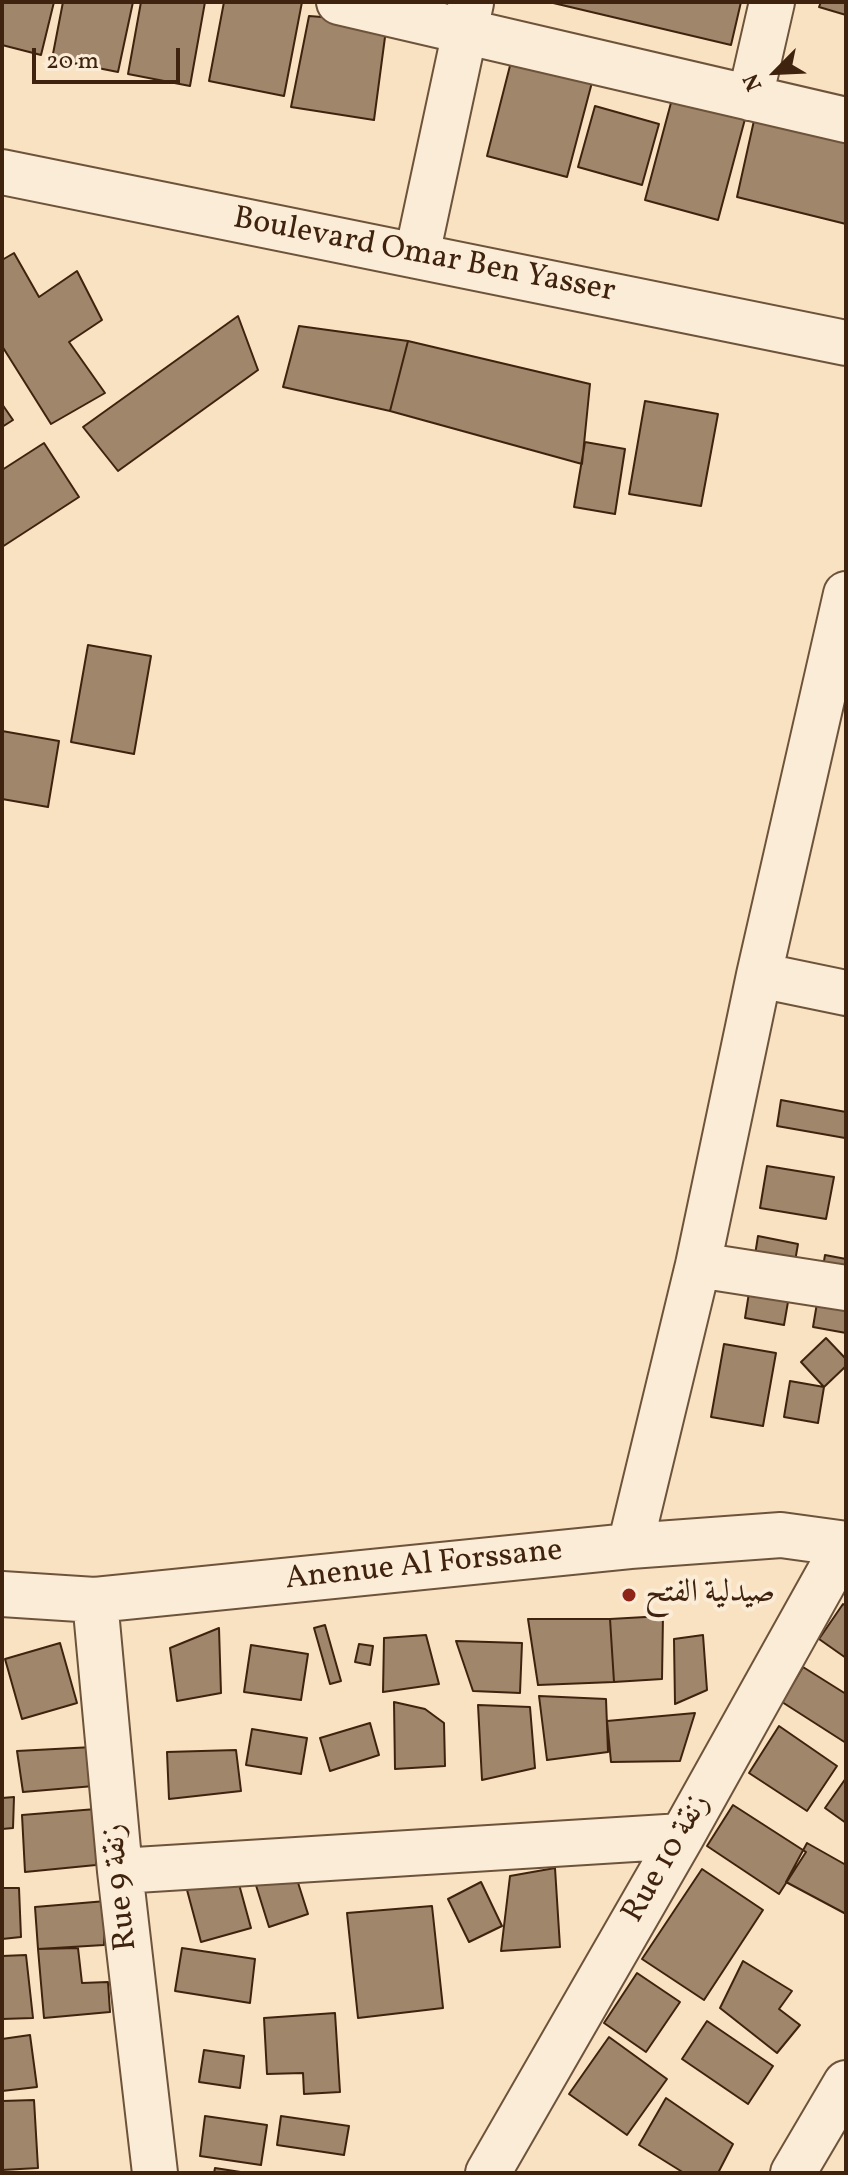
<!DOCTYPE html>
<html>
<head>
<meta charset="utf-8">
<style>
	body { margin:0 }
	#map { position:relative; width:848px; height:2175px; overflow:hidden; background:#f9e2c1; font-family:Vollkorn,serif }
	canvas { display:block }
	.frame { position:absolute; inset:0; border:4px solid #3f230e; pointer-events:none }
	.north { position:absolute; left:736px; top:32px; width:80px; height:80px; -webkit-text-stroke:6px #fbecd7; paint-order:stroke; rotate:246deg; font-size:22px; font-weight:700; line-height:32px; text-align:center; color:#3f230e }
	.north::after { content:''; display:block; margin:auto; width:28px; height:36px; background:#3f230e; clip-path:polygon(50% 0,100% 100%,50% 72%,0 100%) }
	.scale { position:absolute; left:32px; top:48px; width:148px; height:36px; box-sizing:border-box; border:4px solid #3f230e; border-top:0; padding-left:10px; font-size:24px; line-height:28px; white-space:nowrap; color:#3f230e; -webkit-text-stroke:6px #fbecd7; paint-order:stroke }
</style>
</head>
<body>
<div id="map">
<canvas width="848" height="2175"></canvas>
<div class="frame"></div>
<div class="north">N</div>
<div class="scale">20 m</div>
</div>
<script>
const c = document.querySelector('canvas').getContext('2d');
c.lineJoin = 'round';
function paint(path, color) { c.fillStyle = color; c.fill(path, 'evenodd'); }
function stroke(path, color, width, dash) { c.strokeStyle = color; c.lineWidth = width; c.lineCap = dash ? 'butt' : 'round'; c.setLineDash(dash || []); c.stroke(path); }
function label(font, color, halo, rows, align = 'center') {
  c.font = font + ' Vollkorn,Amiri,serif'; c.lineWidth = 8; c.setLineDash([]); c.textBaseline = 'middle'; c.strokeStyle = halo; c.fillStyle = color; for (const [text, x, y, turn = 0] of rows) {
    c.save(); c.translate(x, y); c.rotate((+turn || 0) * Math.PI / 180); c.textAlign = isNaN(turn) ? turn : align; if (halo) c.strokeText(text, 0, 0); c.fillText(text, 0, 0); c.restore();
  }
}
const building = new Path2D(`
	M 2,2 L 54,2 L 41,55 L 2,45 Z
	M 63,2 L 133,2 L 118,72 L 52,59 Z
	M 141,2 L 205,2 L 190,86 L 128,74 Z
	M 224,2 L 302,2 L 284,96 L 209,81 Z
	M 549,2 L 741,2 L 731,45 Z
	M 821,2 L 846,2 L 846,15 L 819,7 Z
	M 309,16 L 387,22 L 374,120 L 291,107 Z
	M 514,50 L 595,71 L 567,177 L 487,156 Z
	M 672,99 L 745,119 L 718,220 L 645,200 Z
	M 595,106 L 659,124 L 642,185 L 578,167 Z
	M 757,107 L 846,128 L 846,224 L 737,197 Z
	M 14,253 L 39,297 L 77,271 L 102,320 L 69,342 L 105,393 L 51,424 L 2,346 L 2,260 Z
	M 238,316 L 258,370 L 118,471 L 83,427 Z
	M 299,326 L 408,341 L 390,411 L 283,387 Z
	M 408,341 L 590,384 L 582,464 L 390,411 Z
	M 645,401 L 718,414 L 701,506 L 629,494 Z
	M 2,404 L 13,420 L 2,427 Z
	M 585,442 L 625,449 L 615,514 L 574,507 Z
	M 44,443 L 79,497 L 2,547 L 2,470 Z
	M 88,645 L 151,656 L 134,754 L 71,742 Z
	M 2,731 L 59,741 L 48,807 L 2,799 Z
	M 781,1100 L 846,1112 L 845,1138 L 777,1126 Z
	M 767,1166 L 834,1177 L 826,1219 L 760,1208 Z
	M 758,1236 L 798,1244 L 784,1325 L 745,1318 Z
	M 825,1255 L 846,1259 L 846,1333 L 813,1327 Z
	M 826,1338 L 846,1359 L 846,1366 L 824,1387 L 801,1362 Z
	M 724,1344 L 776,1353 L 763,1426 L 711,1417 Z
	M 790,1381 L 824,1387 L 818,1423 L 784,1417 Z
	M 843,1604 L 846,1606 L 846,1658 L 819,1639 Z
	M 663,1616 L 662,1679 L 614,1682 L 610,1619 Z
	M 528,1619 L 610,1619 L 614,1682 L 538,1685 Z
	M 325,1625 L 341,1681 L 330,1684 L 314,1628 Z
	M 219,1628 L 221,1693 L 177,1701 L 170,1648 Z
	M 426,1635 L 439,1684 L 383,1692 L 384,1638 Z
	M 703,1635 L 707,1690 L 675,1704 L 674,1639 Z
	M 456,1641 L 522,1643 L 520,1693 L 473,1691 Z
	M 60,1643 L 77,1703 L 22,1719 L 5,1659 Z
	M 359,1644 L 373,1646 L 370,1665 L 355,1662 Z
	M 251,1645 L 308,1654 L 301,1700 L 244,1692 Z
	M 803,1667 L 846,1694 L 846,1743 L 782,1702 Z
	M 539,1696 L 606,1699 L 608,1752 L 547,1760 Z
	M 394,1702 L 425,1709 L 444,1723 L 445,1766 L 395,1769 Z
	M 478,1705 L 530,1707 L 535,1768 L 482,1780 Z
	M 695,1713 L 680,1761 L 611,1762 L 607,1721 Z
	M 370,1723 L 379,1755 L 330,1771 L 320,1738 Z
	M 779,1726 L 837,1766 L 807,1811 L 749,1773 Z
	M 252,1729 L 307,1738 L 301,1774 L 246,1765 Z
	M 93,1747 L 94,1786 L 23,1792 L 17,1751 Z
	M 236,1750 L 241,1791 L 169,1799 L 167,1752 Z
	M 846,1778 L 846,1823 L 825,1808 Z
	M 14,1797 L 13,1828 L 2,1829 L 2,1798 Z
	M 733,1805 L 806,1852 L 779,1894 L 707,1846 Z
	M 96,1809 L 96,1865 L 25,1872 L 22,1815 Z
	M 807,1843 L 846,1865 L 846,1914 L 786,1882 Z
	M 293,1867 L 308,1914 L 269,1927 L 254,1879 Z
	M 555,1868 L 560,1947 L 501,1951 L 510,1876 Z
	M 702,1869 L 763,1910 L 704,2000 L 642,1959 Z
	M 237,1877 L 251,1928 L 201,1942 L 187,1890 Z
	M 481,1882 L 502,1926 L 469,1942 L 448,1899 Z
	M 2,1888 L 19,1888 L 21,1937 L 2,1939 Z
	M 106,1901 L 104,1945 L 38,1949 L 35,1907 Z
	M 432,1906 L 443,2008 L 358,2018 L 347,1913 Z
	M 78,1948 L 82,1983 L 108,1982 L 110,2012 L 44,2018 L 38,1949 Z
	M 182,1948 L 255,1959 L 250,2003 L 175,1991 Z
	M 26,1955 L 33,2018 L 2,2019 L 2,1956 Z
	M 743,1961 L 792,1991 L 779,2009 L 800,2025 L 777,2053 L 720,2008 Z
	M 637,1973 L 680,2002 L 646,2052 L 604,2023 Z
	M 335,2013 L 340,2092 L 304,2094 L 303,2073 L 267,2074 L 264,2018 Z
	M 707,2021 L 773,2066 L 748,2104 L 682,2059 Z
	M 30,2035 L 37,2087 L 2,2091 L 2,2039 Z
	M 609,2037 L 667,2079 L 627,2135 L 569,2094 Z
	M 204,2050 L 244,2056 L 240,2088 L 199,2082 Z
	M 666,2098 L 733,2144 L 718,2173 L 684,2173 L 639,2145 Z
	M 34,2100 L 38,2168 L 2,2170 L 2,2101 Z
	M 205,2116 L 267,2125 L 261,2165 L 200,2156 Z
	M 281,2116 L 349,2126 L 344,2155 L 277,2145 Z
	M 215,2168 L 247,2173 L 214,2173 Z`);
const minor = new Path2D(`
	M 339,2 L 846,120
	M 750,98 L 772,2
	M 2,172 L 846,343
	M 417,255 L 471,3
	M 759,975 L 846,993
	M 698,1265 L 846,1288
	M 630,1546 L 698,1265 L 759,975 L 846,594
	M 2,1594 L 95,1600 L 630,1546 L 781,1535 L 846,1544
	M 95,1600 L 120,1871 L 155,2173
	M 120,1871 L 682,1836
	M 488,2173 L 682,1836 L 845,1544
	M 793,2173 L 846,2083`);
const markers = [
	[629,1595,8,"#8f2418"]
];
const streetNames = [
	["Boulevard Omar Ben Yasser",424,257,11],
	["Anenue Al Forssane",424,1567,-6],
	["Rue 10 زنقة",668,1859,-60],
	["Rue 9 زنقة",122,1887,-96]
];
const poiNames = [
	["صيدلية الفتح",645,1595]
];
paint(building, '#a0866b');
stroke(building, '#3f230e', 2);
stroke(minor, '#6e533b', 48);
stroke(minor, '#fbecd7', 44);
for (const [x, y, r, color] of markers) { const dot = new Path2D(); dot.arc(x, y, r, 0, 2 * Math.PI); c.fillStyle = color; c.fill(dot); stroke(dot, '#fbecd7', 3); }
label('32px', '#3f230e', '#fbecd7', streetNames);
label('32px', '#3f230e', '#fbecd7', poiNames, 'left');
</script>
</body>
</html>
